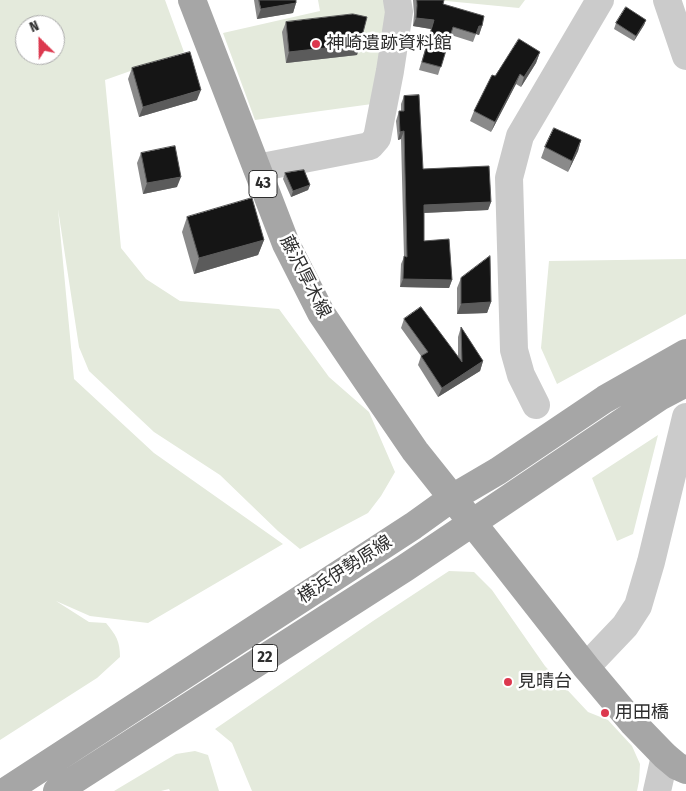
<!DOCTYPE html>
<html>
<head>
<meta charset="utf-8">
<style>
	body { margin:0 }
	#map { position:relative; width:686px; height:791px; overflow:hidden; background:#fff; font-family:"Fira Sans Condensed",sans-serif }
	canvas { display:block }
	.north { position:absolute; left:15px; top:15px; width:50px; height:50px; box-sizing:border-box; background:#fff; border:1px solid #ababab; border-radius:50%; rotate:337deg; font-size:14px; font-weight:700; line-height:20px; text-align:center; color:#2e2e2e }
	.north::after { content:''; display:block; margin:auto; width:18px; height:22px; background:#dc384e; clip-path:polygon(50% 0,100% 100%,50% 72%,0 100%) }
</style>
</head>
<body>
<div id="map">
<canvas width="686" height="791"></canvas>
<div class="north">N</div>
</div>
<script>
const c = document.querySelector('canvas').getContext('2d');
c.lineJoin = 'round';
function paint(path, color) { c.fillStyle = color; c.fill(path, 'evenodd'); }
function stroke(path, color, width, dash) { c.strokeStyle = color; c.lineWidth = width; c.lineCap = dash ? 'butt' : 'round'; c.setLineDash(dash || []); c.stroke(path); }
function label(font, color, halo, rows, align = 'center') {
  c.font = font + ' "Fira Sans Condensed","Noto Sans JP",sans-serif'; c.lineWidth = 5; c.setLineDash([]); c.textBaseline = 'middle'; c.strokeStyle = halo; c.fillStyle = color; for (const [text, x, y, turn = 0] of rows) {
    c.save(); c.translate(x, y); c.rotate((+turn || 0) * Math.PI / 180); c.textAlign = isNaN(turn) ? turn : align; if (halo) c.strokeText(text, 0, 0); c.fillText(text, 0, 0); c.restore();
  }
}
const green = new Path2D(`
	M 0,0 L 165,0 L 184,52 L 105,80 L 121,248 L 146,279 L 180,301 L 279,309 L 329,377 L 369,412 L 395,472 L 381,496 L 368,513 L 300,549 L 278,531 L 220,475 L 154,432 L 89,371 L 79,347 L 58,209 L 74,379 L 154,453 L 283,544 L 148,623 L 90,616 L 56,601 L 89,622 L 106,623 C 116,635 120,641 120,657 L 97,678 L 0,740 ZM 25,25 L 55,25 L 55,55 L 25,55 Z
	M 318,0 L 398,0 L 386,7 C 382,40 377,72 372,104 L 255,120 L 223,33 L 320,11 Z
	M 436,0 L 525,0 L 519,8 Z
	M 686,259 L 686,314 L 557,384 L 541,348 L 549,261 Z
	M 658,435 L 633,534 L 617,541 L 592,478 Z
	M 449,571 L 474,572 L 492,590 L 545,666 L 588,712 L 608,720 L 632,746 L 640,764 L 639,781 L 637,791 L 252,791 L 232,743 L 215,729 L 373,621 Z
	M 195,751 L 208,755 L 219,791 L 170,791 L 169,789 L 161,791 L 114,791 L 176,754 Z`);
const minor = new Path2D(`
	M 667,0 L 686,56
	M 257,168 L 370,146 L 377,138 L 390,71 L 399,12 L 397,0
	M 536,405 L 521,375 L 514,350 L 509,178 L 520,136 L 600,0
	M 586,667 L 625,626 L 638,606 L 651,562 L 686,417
	M 657,791 L 665,756`);
const major = new Path2D(`
	M 192,0 L 286,244 L 321,313 L 352,359 L 415,451 L 498,555 L 586,667 L 633,723 L 665,756 L 677,766 L 686,770
	M 6,791 L 413,526 L 452,498 L 498,471 L 605,399 L 686,353
	M 57,791 L 405,568 L 661,396 L 686,383`);
const wall = new Path2D(`
	M 254,0 L 296,0 L 296,3 L 293,13 L 257,19 Z
	M 413,0 L 444,0 L 443,4 L 482,26 L 479,35 L 476,34 L 473,42 L 451,35 L 438,75 L 419,70 L 431,29 L 413,26 L 414,14 Z
	M 646,20 L 644,25 L 634,41 L 614,29 L 616,23 Z
	M 286,22 L 360,44 L 357,55 L 286,63 L 282,32 Z
	M 540,52 L 536,63 L 521,87 L 516,84 L 491,132 L 470,121 L 474,111 L 495,76 Z
	M 132,68 L 197,100 L 139,117 L 128,79 Z
	M 404,96 L 423,169 L 491,202 L 488,210 L 424,213 L 424,241 L 452,280 L 449,288 L 400,287 L 401,264 L 404,257 L 401,139 L 398,140 L 396,121 L 399,111 L 401,111 L 401,104 Z
	M 581,140 L 578,151 L 568,172 L 541,158 L 545,147 Z
	M 141,153 L 177,187 L 143,194 L 137,163 Z
	M 285,173 L 310,185 L 308,190 L 291,197 L 283,179 Z
	M 187,217 L 264,240 L 258,255 L 194,274 L 182,232 Z
	M 461,278 L 491,302 L 487,313 L 457,314 L 457,288 Z
	M 404,319 L 458,357 L 458,337 L 461,327 L 483,361 L 480,371 L 438,397 L 418,365 L 421,356 L 401,328 Z`);
const shadedWall = new Path2D(`
	M 296,3 L 293,13 L 257,19 L 261,9 Z
	M 416,18 L 434,20 L 431,29 L 413,26 Z
	M 646,20 L 644,25 L 634,41 L 636,36 Z
	M 479,26 L 482,26 L 479,35 L 476,34 Z
	M 360,44 L 357,55 L 286,63 L 289,52 Z
	M 540,52 L 536,63 L 521,87 L 524,77 Z
	M 520,74 L 516,84 L 491,132 L 495,122 Z
	M 201,90 L 197,100 L 139,117 L 143,107 Z
	M 404,131 L 401,139 L 398,140 L 400,132 Z
	M 581,140 L 578,151 L 568,172 L 572,161 Z
	M 181,177 L 177,187 L 143,194 L 147,183 Z
	M 310,185 L 308,190 L 291,197 L 293,191 Z
	M 491,202 L 488,210 L 421,213 L 424,205 Z
	M 264,240 L 258,255 L 194,274 L 199,258 Z
	M 403,279 L 452,280 L 449,288 L 400,287 Z
	M 491,302 L 487,313 L 457,314 L 461,304 Z
	M 483,361 L 480,371 L 438,397 L 442,388 Z`);
const building = new Path2D(`
	M 259,0 L 296,0 L 296,3 L 261,9 Z
	M 417,0 L 444,0 L 443,4 L 484,16 L 482,26 L 479,26 L 476,34 L 453,27 L 441,67 L 422,62 L 434,20 L 416,18 L 417,6 Z
	M 626,7 L 646,20 L 636,36 L 616,23 Z
	M 353,14 L 367,17 L 360,44 L 289,52 L 286,22 Z
	M 519,39 L 540,52 L 524,77 L 520,74 L 495,122 L 474,111 L 492,75 L 495,76 Z
	M 190,52 L 201,90 L 143,107 L 132,68 Z
	M 419,95 L 423,169 L 489,166 L 491,202 L 424,205 L 424,241 L 449,239 L 452,280 L 403,279 L 404,256 L 407,257 L 404,131 L 400,132 L 399,113 L 399,111 L 404,111 L 404,96 Z
	M 554,128 L 581,140 L 572,161 L 545,147 Z
	M 175,146 L 181,177 L 147,183 L 141,153 Z
	M 304,170 L 310,185 L 293,191 L 285,173 Z
	M 252,198 L 264,240 L 199,258 L 187,217 Z
	M 490,256 L 491,302 L 461,304 L 461,278 Z
	M 421,307 L 462,362 L 461,327 L 483,361 L 442,388 L 421,356 L 428,352 L 404,319 Z`);
const markers = [
	[316,44,5,"#dc384e"],
	[508,682,5,"#dc384e"],
	[605,713,5,"#dc384e"]
];
const shields = [
	[263,184,28],
	[265,658,25]
];
const shieldNames = [
	["43",263,184],
	["22",265,658]
];
const poiNames = [
	["神崎遺跡資料館",326,44],
	["見晴台",518,682],
	["用田橋",615,713]
];
const streetNames = [
	["藤沢厚木線",305,277,63],
	["横浜伊勢原線",345,570,-33]
];
paint(green, '#e4eadc');
stroke(minor, '#cbcbcb', 28);
stroke(major, '#a6a6a6', 28);
paint(wall, '#8a8a8a');
paint(shadedWall, '#5b5b5b');
paint(building, '#151515');
stroke(building, '#5b5b5b', 1);
for (const [x, y, r, color] of markers) { const dot = new Path2D(); dot.arc(x, y, r, 0, 2 * Math.PI); c.fillStyle = color; c.fill(dot); stroke(dot, '#fff', 2); }
for (const [x, y, w] of shields) { const box = new Path2D(); box.roundRect(x - w / 2, y - 13.5, w, 27, 4); c.fillStyle = '#fff'; c.fill(box); stroke(box, '#2e2e2e', 1); }
label('bold 16px', '#2e2e2e', null, shieldNames);
label('18px', '#2e2e2e', '#fff', poiNames, 'left');
label('18px', '#2e2e2e', '#fff', streetNames);
</script>
</body>
</html>
